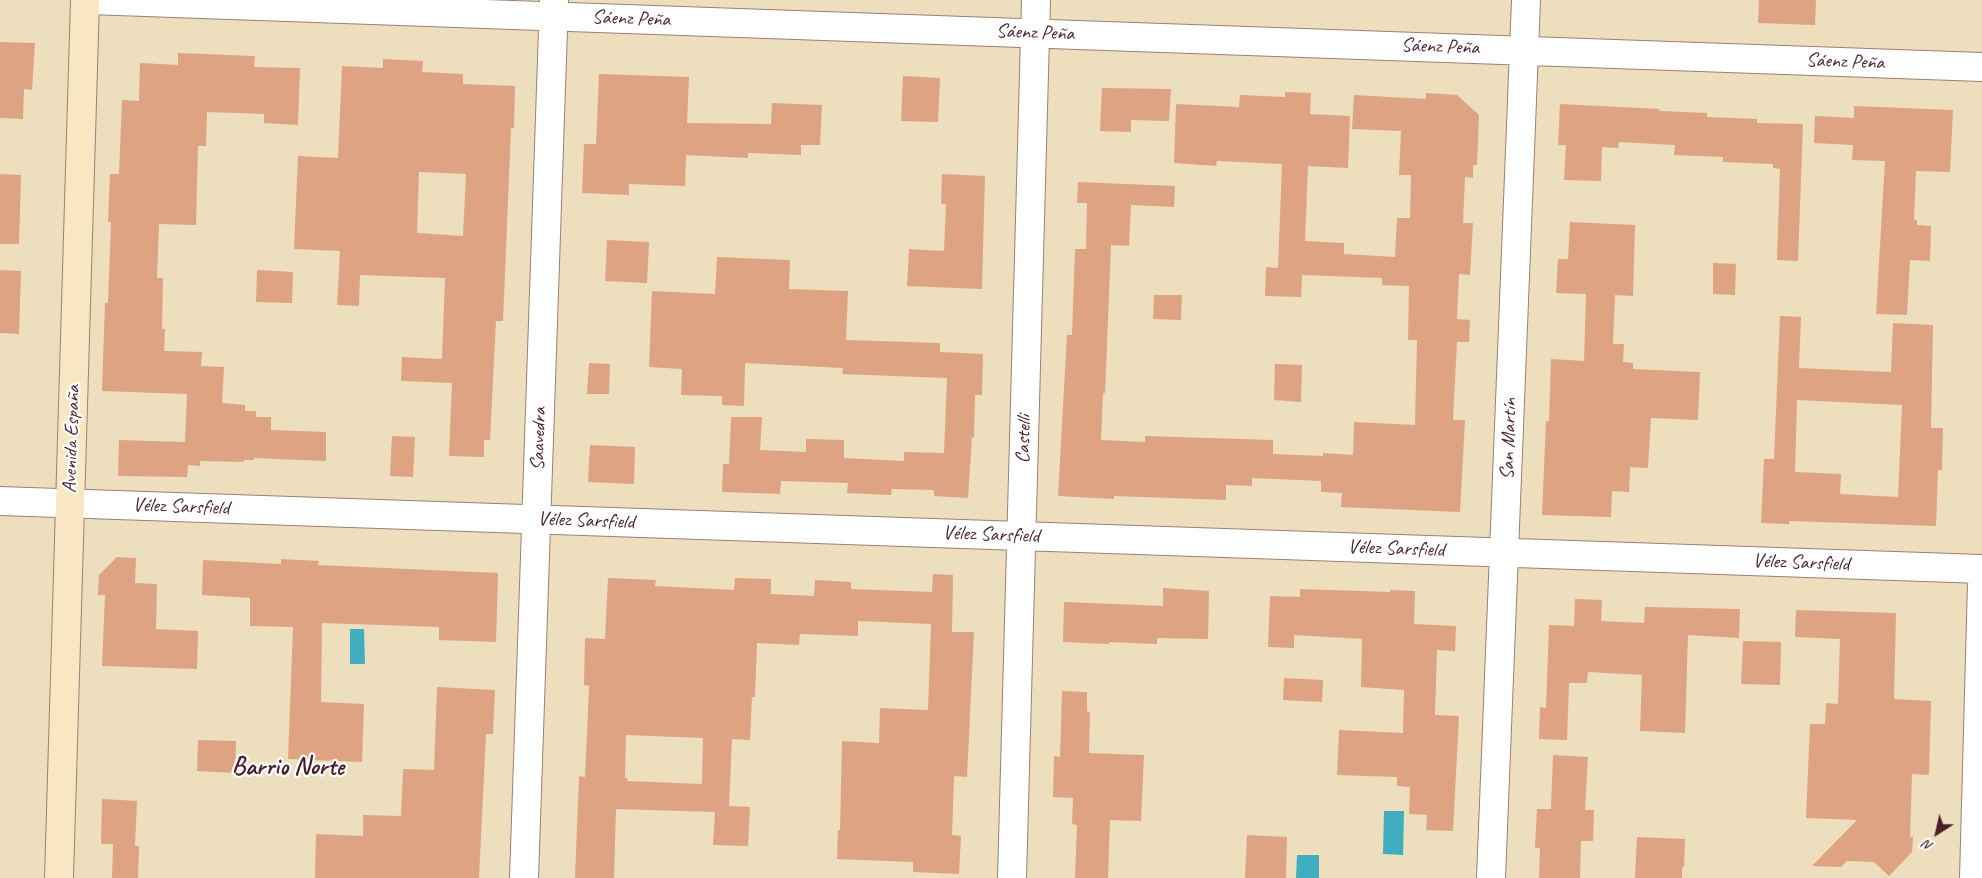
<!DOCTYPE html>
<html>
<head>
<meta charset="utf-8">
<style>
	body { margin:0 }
	#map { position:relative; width:1982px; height:878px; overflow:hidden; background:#eddfbd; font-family:Caveat,sans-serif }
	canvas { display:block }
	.north { position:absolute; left:1912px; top:808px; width:50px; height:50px; -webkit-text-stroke:4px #fff; paint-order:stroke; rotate:215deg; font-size:14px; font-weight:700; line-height:20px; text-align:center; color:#4a1f2b }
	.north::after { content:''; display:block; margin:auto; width:18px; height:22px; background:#4a1f2b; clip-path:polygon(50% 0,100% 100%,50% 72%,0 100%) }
</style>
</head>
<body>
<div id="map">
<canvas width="1982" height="878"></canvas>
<div class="north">N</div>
</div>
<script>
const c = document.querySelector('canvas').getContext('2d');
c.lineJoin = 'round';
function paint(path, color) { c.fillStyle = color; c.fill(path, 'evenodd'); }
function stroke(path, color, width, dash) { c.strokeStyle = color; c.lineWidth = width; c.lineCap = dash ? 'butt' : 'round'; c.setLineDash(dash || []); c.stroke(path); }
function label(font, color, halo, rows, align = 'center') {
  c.font = font + ' Caveat,sans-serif'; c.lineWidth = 4.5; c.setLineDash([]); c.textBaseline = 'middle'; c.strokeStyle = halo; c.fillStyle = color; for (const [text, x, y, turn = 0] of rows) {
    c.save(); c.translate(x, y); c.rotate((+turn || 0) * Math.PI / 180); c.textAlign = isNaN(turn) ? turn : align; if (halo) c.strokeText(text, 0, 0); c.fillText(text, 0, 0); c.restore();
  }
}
const water = new Path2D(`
	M 350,629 L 364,629 L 365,664 L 350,664 Z
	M 1384,811 L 1404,811 L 1403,855 L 1383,854 Z
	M 1297,855 L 1319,855 L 1319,878 L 1296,878 Z`);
const building = new Path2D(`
	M 1759,0 L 1816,0 L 1815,25 L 1758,23 Z
	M 0,42 L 35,43 L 32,90 L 24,89 L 23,119 L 0,118 Z
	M 178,53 L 255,56 L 254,67 L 300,68 L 298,125 L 264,123 L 264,114 L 207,112 L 206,146 L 198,146 L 196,225 L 159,224 L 157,278 L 163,278 L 162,329 L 165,329 L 164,351 L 202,352 L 201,366 L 224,367 L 222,403 L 245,405 L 245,411 L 256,411 L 256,417 L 271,417 L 271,430 L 326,432 L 326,461 L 254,458 L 254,460 L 244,460 L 244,462 L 200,461 L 200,466 L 188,465 L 187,477 L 118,476 L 119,440 L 185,442 L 187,394 L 102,391 L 105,303 L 108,303 L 111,222 L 108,222 L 110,174 L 119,174 L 122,100 L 139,101 L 140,63 L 178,65 Z
	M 383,59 L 423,61 L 422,72 L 463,74 L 463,84 L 515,86 L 514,128 L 511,128 L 503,321 L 496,321 L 490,440 L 484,440 L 484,457 L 449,456 L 452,383 L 401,381 L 402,357 L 442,359 L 445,278 L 360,275 L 359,306 L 337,305 L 340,251 L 294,249 L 298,156 L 338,158 L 342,66 L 383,68 ZM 419,172 L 466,174 L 463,236 L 417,233 Z
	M 599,74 L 689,77 L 687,123 L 771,124 L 772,103 L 822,105 L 820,145 L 801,145 L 801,155 L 748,153 L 748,158 L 686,155 L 685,186 L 629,184 L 629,195 L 582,193 L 584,144 L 596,144 Z
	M 903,76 L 940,78 L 938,122 L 901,121 Z
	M 1102,88 L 1171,89 L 1169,121 L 1131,120 L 1131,132 L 1100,131 Z
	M 1285,92 L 1311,93 L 1310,114 L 1350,116 L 1348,168 L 1308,166 L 1305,241 L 1344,243 L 1344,254 L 1395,257 L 1397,218 L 1410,218 L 1411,175 L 1399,175 L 1401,131 L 1352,129 L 1354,95 L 1426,99 L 1426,93 L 1457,95 L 1479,115 L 1477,165 L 1473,165 L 1473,178 L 1465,177 L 1463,223 L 1473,223 L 1470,275 L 1459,274 L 1457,319 L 1470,320 L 1469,342 L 1457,342 L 1453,420 L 1465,420 L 1460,512 L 1341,507 L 1342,493 L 1321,492 L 1321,481 L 1252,478 L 1252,486 L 1226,485 L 1226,500 L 1114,496 L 1114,499 L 1058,496 L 1067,335 L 1072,335 L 1075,249 L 1086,249 L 1087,203 L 1077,203 L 1078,182 L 1175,186 L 1174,207 L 1131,205 L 1129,246 L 1111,245 L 1105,393 L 1103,393 L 1101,440 L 1145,442 L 1145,436 L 1273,440 L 1273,454 L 1323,456 L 1323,453 L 1353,455 L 1354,422 L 1415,425 L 1417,340 L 1408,340 L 1409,286 L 1382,285 L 1382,278 L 1302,275 L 1301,297 L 1265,296 L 1266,267 L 1278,268 L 1282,164 L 1217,161 L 1216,166 L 1174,163 L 1176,104 L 1239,107 L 1240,95 L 1285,97 Z
	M 1560,104 L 1660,109 L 1659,111 L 1707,113 L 1707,117 L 1757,119 L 1757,123 L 1803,124 L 1798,261 L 1777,260 L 1780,169 L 1773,168 L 1773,164 L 1723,162 L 1723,157 L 1674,155 L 1675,145 L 1619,142 L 1618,148 L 1602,147 L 1601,181 L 1564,180 L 1566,145 L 1558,145 Z
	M 1854,106 L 1953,110 L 1950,172 L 1916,171 L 1914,220 L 1917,220 L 1917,225 L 1931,226 L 1930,261 L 1910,260 L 1907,315 L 1876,314 L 1885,161 L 1852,160 L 1853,145 L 1814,143 L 1815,116 L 1854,118 Z
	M 0,174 L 21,175 L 19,244 L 0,244 Z
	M 942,174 L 985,176 L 982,289 L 907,286 L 909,249 L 944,251 L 946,204 L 941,204 Z
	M 1570,222 L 1635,225 L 1633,296 L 1615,295 L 1613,344 L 1624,344 L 1623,362 L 1633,363 L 1633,369 L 1700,372 L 1698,420 L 1651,418 L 1648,468 L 1630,467 L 1629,492 L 1612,491 L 1611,517 L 1542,515 L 1546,421 L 1549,421 L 1551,359 L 1584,361 L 1586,294 L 1556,293 L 1558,259 L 1568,259 Z
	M 607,240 L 649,242 L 647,283 L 605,281 Z
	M 717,257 L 790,260 L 789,289 L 848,291 L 846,340 L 940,343 L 940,352 L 983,354 L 982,395 L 975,395 L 974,438 L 972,437 L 968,498 L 934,496 L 934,490 L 892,489 L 891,495 L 847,493 L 848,483 L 781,481 L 780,494 L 722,492 L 723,464 L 729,464 L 731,417 L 762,417 L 760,450 L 806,452 L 806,439 L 844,440 L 844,458 L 904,461 L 904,452 L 944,453 L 947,378 L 842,374 L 843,368 L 745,363 L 744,406 L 722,405 L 722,396 L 681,395 L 682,369 L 649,367 L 652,291 L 715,294 Z
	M 1713,263 L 1736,264 L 1735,295 L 1713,294 Z
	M 0,270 L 21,271 L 19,334 L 0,333 Z
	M 257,270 L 293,272 L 292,303 L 256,302 Z
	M 1154,295 L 1182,295 L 1181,320 L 1153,319 Z
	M 1780,316 L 1801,317 L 1799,368 L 1891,372 L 1893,323 L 1933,325 L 1931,428 L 1943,428 L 1942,470 L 1938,470 L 1936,526 L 1789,521 L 1789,524 L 1761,523 L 1764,459 L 1774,459 ZM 1797,400 L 1902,405 L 1898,497 L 1840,494 L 1841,474 L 1795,472 Z
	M 589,363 L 610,364 L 609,394 L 587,394 Z
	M 1275,364 L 1302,365 L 1301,402 L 1274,400 Z
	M 392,436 L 415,437 L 413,477 L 390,476 Z
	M 590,445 L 635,447 L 634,484 L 588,482 Z
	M 117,557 L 136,558 L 135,583 L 157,584 L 156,629 L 198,631 L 197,669 L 102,666 L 105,595 L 98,595 L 99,575 Z
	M 281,559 L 319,561 L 318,565 L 498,573 L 496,642 L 439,640 L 439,627 L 322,623 L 321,702 L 364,704 L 362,762 L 288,759 L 293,627 L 250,626 L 250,598 L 202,595 L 203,560 L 281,564 Z
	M 933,574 L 953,575 L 952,632 L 974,632 L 967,777 L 954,776 L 952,835 L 961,836 L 959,874 L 913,872 L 913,862 L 837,859 L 838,830 L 840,830 L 842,741 L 879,743 L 880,708 L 928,710 L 931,624 L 858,621 L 858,636 L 800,634 L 799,645 L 757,643 L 755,697 L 752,697 L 750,740 L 732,739 L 729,806 L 750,807 L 748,846 L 713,845 L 715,812 L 616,809 L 614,878 L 575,878 L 579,776 L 585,777 L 587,735 L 589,686 L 584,685 L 585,638 L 605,639 L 608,578 L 656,580 L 655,586 L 734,590 L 735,578 L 771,579 L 771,594 L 814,596 L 815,580 L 851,582 L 851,589 L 932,592 ZM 626,735 L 703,738 L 702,784 L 627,781 L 628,778 L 625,778 Z
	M 1163,588 L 1209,591 L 1208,639 L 1157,638 L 1157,644 L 1109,642 L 1109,644 L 1063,642 L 1064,602 L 1163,606 Z
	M 1300,589 L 1390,592 L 1390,590 L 1415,591 L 1414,624 L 1456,626 L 1455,651 L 1437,650 L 1435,715 L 1459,716 L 1453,831 L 1426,830 L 1427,815 L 1409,814 L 1410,787 L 1397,786 L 1397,777 L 1337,775 L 1339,730 L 1403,733 L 1404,690 L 1361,687 L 1362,639 L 1294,635 L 1294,648 L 1268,647 L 1270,596 L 1300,597 Z
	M 1575,599 L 1602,600 L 1601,621 L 1644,623 L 1645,607 L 1740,609 L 1739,638 L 1688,635 L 1685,733 L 1640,731 L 1642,675 L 1588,672 L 1587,683 L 1569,683 L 1567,740 L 1539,739 L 1540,707 L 1546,708 L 1549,625 L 1574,626 Z
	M 1796,610 L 1896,613 L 1894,699 L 1931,701 L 1929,775 L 1912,774 L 1910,837 L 1913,837 L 1912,852 L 1889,876 L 1874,862 L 1847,861 L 1841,867 L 1812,866 L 1857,820 L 1806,818 L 1810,724 L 1825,724 L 1826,703 L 1838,704 L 1840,639 L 1795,637 Z
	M 1743,641 L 1781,642 L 1780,685 L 1741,684 Z
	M 1284,678 L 1323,680 L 1322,702 L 1283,700 Z
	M 437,687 L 495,690 L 493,734 L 486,734 L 479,878 L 315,878 L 316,834 L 363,836 L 363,815 L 401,816 L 403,769 L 434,770 Z
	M 1062,691 L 1087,692 L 1087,711 L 1090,712 L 1089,753 L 1144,755 L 1141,821 L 1110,820 L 1108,878 L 1075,878 L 1077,825 L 1072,824 L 1073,798 L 1053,797 L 1054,756 L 1060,757 Z
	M 198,740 L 236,741 L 235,773 L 197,771 Z
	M 1553,755 L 1588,757 L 1585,810 L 1594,810 L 1593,841 L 1581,841 L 1580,878 L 1539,878 L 1540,848 L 1535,848 L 1537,809 L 1551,809 Z
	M 102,799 L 137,801 L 135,846 L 139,846 L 138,878 L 112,878 L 113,844 L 101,844 Z
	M 1247,835 L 1287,837 L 1286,878 L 1245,878 Z
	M 1637,837 L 1685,839 L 1684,867 L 1682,867 L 1682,878 L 1635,878 Z`);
const street = new Path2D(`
	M 89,0 L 1982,67
	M 0,501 L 1982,569
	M 524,878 L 554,0
	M 1012,878 L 1036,0
	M 1491,878 L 1526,0
	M 1974,878 L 1982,583`);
const secondary = new Path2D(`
	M 59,878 L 85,0`);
const streetNames = [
	["Sáenz Peña",631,19,2],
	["Sáenz Peña",1035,33,2],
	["Sáenz Peña",1440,47,2],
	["Sáenz Peña",1845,62,2],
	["Avenida España",72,439,-88],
	["Saavedra",539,439,-88],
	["Castelli",1024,439,-88],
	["San Martín",1509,439,-88],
	["Vélez Sarsfield",181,507,2],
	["Vélez Sarsfield",586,521,2],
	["Vélez Sarsfield",991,535,2],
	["Vélez Sarsfield",1396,549,2],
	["Vélez Sarsfield",1801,563,2]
];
const districtNames = [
	["Barrio Norte",288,767]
];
paint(water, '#40aebe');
paint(building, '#dda382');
stroke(street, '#9c7f74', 30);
stroke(secondary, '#9c7f74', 30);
stroke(street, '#fff', 28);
stroke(secondary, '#f9e7c3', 28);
label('20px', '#4a1f2b', '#fff', streetNames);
label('bold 25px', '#4a1f2b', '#fff', districtNames);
</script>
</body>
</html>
